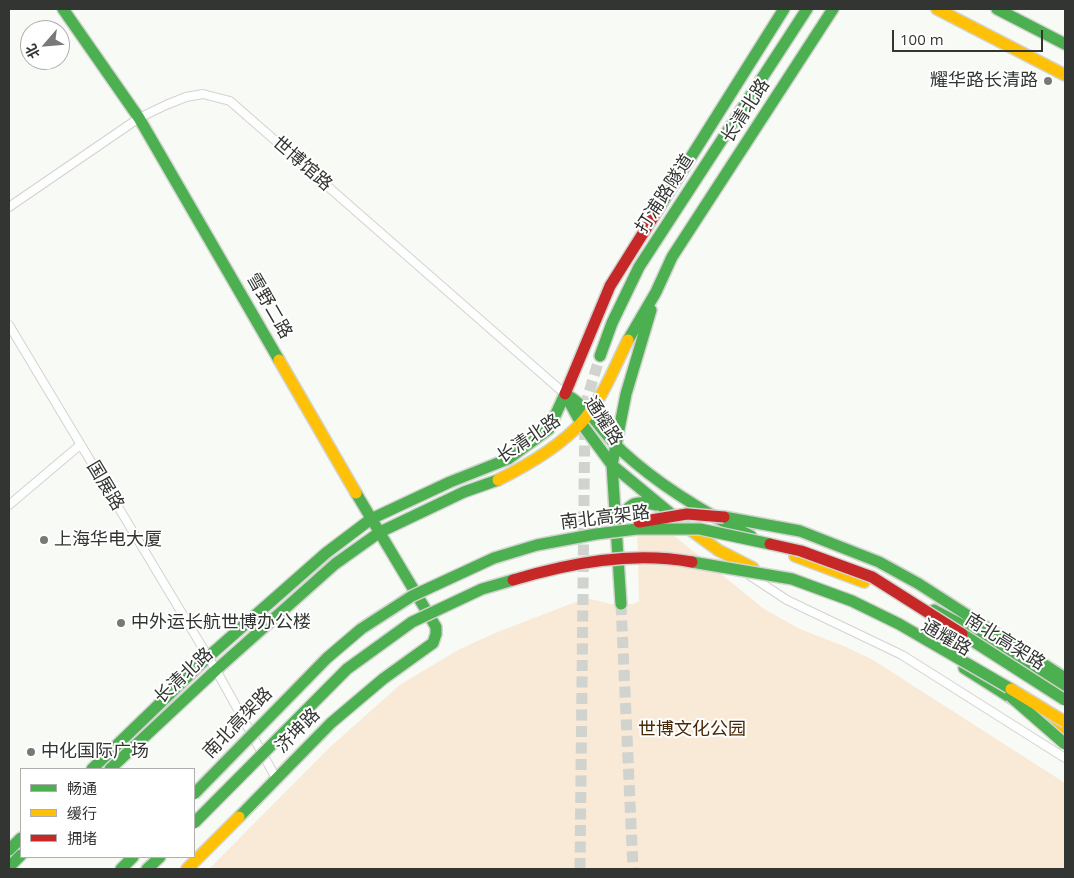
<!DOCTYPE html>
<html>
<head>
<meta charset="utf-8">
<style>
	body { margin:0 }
	#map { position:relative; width:1074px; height:878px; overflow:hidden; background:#f7faf5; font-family:"Open Sans","Noto Sans SC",sans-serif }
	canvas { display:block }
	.frame { position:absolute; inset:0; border:10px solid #323531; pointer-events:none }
	.legend { position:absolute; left:20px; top:768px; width:175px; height:90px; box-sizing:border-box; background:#fff; border:1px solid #adaead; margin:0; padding:6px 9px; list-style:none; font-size:15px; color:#323531 }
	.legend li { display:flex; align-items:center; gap:10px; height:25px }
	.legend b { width:25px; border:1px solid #adaead }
	.north { position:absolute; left:20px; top:20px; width:50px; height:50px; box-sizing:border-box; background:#fff; border:1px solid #adaead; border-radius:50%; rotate:243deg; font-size:14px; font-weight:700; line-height:20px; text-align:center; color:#323531 }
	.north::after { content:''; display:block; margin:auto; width:18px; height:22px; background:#777a76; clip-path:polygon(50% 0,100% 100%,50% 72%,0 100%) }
	.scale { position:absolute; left:892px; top:30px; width:151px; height:22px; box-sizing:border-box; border:2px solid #323531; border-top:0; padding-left:6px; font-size:15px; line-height:18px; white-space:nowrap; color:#323531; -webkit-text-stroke:4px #fff; paint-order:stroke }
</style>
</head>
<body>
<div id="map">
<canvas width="1074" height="878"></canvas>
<div class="frame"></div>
<ul class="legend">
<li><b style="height:6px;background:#4caf50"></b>畅通</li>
<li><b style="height:6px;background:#ffc107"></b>缓行</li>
<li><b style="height:6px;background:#c62828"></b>拥堵</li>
</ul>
<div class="north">北</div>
<div class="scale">100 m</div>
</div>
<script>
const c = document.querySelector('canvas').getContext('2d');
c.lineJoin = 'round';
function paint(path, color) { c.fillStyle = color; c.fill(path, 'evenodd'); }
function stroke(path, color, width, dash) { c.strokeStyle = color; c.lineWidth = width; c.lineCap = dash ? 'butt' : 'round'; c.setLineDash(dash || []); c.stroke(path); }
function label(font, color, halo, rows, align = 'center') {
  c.font = font + ' "Open Sans","Noto Sans SC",sans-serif'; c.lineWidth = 4; c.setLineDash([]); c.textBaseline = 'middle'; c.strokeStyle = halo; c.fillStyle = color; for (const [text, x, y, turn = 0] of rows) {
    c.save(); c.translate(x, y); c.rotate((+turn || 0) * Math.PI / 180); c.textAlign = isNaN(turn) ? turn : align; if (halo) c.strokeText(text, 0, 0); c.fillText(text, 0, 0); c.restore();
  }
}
const green = new Path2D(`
	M 643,513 L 650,516 L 764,609 L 800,629 L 846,647 L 873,660 L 1065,783 L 1065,869 L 209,869 L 329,748 L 401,684 L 460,649 L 495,633 L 586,598 L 611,604 L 633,604 L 639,601 L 637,519 L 638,516 Z`);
const secondaryTunnel = new Path2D(`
	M 621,604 L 633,869
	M 580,869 L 585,406 L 600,356`);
const street = new Path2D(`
	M 9,207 L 139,118 L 166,105 L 186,97 L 203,94 L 230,101 L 565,394
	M 9,325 L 216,670 L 276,778
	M 9,505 L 80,445
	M 749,575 L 787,600 L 902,655 L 1065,758`);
const fast = new Path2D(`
	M 63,9 L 139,118 L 279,360
	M 997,9 L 1065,44
	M 657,211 L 784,9
	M 628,340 L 656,292 L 672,257 L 833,9
	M 600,356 L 612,323 L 639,267 L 807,9
	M 565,394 L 581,423 L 612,465 L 676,518
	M 567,395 C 591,409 603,434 623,452 C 661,487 705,513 751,536
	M 724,517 L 800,531 L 879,562 L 919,584 L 1065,678
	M 617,524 C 629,504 633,499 656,505
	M 621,604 L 612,465 L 626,394 L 651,310
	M 934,610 L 985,637 L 1065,689
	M 964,668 L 1016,701
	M 92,769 L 208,657 L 326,553 L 371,519 L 450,482 L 508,459 L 549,429 L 565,394
	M 110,769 L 216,670 L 335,564 L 380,532 L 464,492 L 498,480
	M 239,817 L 331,723 L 383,679 L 433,643 L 436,634 L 436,627 L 356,493
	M 9,850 L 21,838
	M 9,867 L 21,855
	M 121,869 L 133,857
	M 147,869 L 160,857`);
const slow = new Path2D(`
	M 937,9 L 1065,75
	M 279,360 L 356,493
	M 498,480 C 526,466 560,446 581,423 C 602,400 614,368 628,340
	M 688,528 L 718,550 L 753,568
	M 795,556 L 864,582
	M 1044,719 L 1065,732
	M 187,869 L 239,817`);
const jam = new Path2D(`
	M 565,394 L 610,286 L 657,211`);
const fastBridge = new Path2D(`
	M 692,562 L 792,579 L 852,601 L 899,624 L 1011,689
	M 962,634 L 1065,700
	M 1010,696 L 1065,744
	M 194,794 L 327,658 L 361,629 L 412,596 L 494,558 L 537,545 L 596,534 L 637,529 L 700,529 L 770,544
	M 194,823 L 347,669 L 412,622 L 482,589 L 513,580`);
const slowBridge = new Path2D(`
	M 1011,689 L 1065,722`);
const jamBridge = new Path2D(`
	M 639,522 L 687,514 L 724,517
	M 770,544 L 801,551 L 872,577 L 962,634
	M 513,580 C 570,563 632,551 692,562`);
const markers = [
	[1048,81,5,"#777a76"],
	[44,540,5,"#777a76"],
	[121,623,5,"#777a76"],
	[31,752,5,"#777a76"]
];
const poiNames = [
	["耀华路长清路",1038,81,"right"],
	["上海华电大厦",54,540],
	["中外运长航世博办公楼",131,623],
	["中化国际广场",41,752]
];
const streetNames = [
	["长清北路",746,111,-57],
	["世博馆路",302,164,41],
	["打浦路隧道",665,194,-57],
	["雪野二路",269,306,60],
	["通耀路",603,421,57],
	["长清北路",529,439,-34],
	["国展路",105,486,59],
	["南北高架路",605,518,-7],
	["通耀路",946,638,30],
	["南北高架路",1005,642,32],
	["长清北路",184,676,-43],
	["南北高架路",238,723,-46],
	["济坤路",298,731,-45]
];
const parkNames = [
	["世博文化公园",692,730]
];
paint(green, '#f9e9d7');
stroke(secondaryTunnel, '#d0d3ce', 11, [11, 5.5]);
stroke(street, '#d2d4d0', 10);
stroke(fast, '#d2d4d0', 14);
stroke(slow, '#d2d4d0', 14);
stroke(jam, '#d2d4d0', 14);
stroke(street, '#fefefe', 8);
stroke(fast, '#4caf50', 11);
stroke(slow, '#ffc107', 11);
stroke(jam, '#c62828', 11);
stroke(fastBridge, '#d2d4d0', 14, []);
stroke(slowBridge, '#d2d4d0', 14, []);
stroke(jamBridge, '#d2d4d0', 14, []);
stroke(fastBridge, '#4caf50', 11);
stroke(slowBridge, '#ffc107', 11);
stroke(jamBridge, '#c62828', 11);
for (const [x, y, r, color] of markers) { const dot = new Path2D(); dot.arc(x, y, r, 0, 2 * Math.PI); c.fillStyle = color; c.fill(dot); stroke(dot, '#fff', 2); }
label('18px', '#323531', '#fff', poiNames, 'left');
label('18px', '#323531', '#fff', streetNames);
label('18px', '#472a09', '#fff', parkNames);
</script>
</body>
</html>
